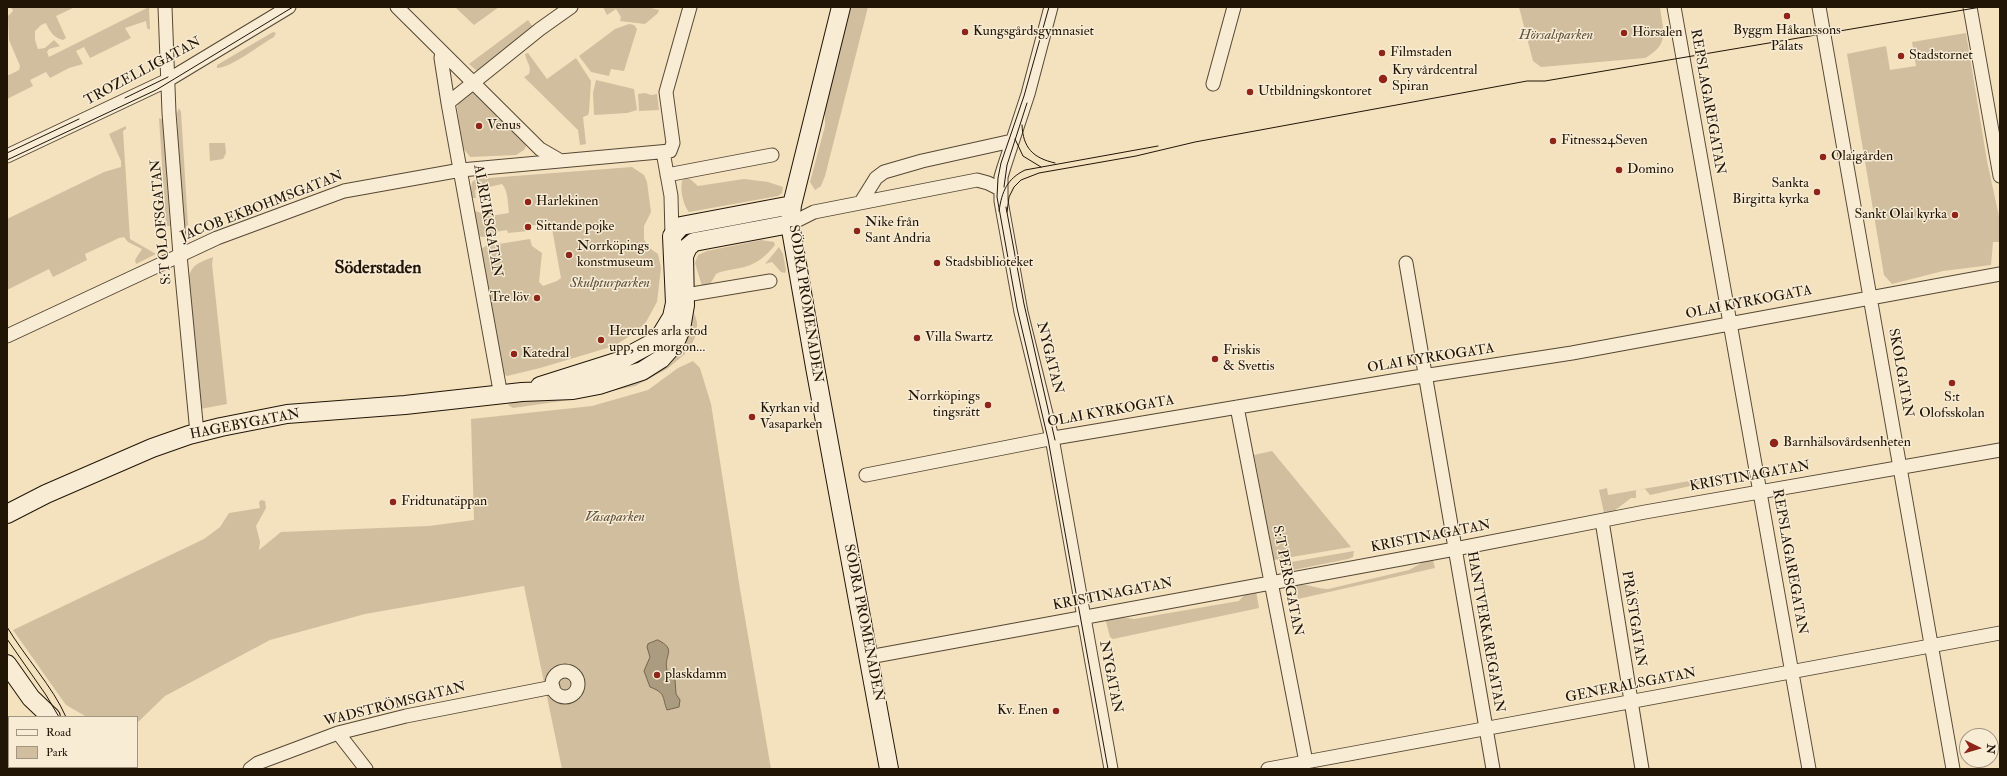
<!DOCTYPE html>
<html>
<head>
<meta charset="utf-8">
<style>
	body { margin:0 }
	#map { position:relative; width:2007px; height:776px; overflow:hidden; background:#f4e1be; font-family:"IM FELL Double Pica",serif }
	canvas { display:block }
	.frame { position:absolute; inset:0; border:8px solid #211506; pointer-events:none }
	.legend { position:absolute; left:8px; top:716px; width:130px; height:52px; box-sizing:border-box; background:#f8ecd5; border:1px solid #a29682; margin:0; padding:5px 7px; list-style:none; font-size:12px; color:#211506 }
	.legend li { display:flex; align-items:center; gap:8px; height:20px }
	.legend b { width:20px; border:1px solid #a29682 }
	.north { position:absolute; left:1959px; top:728px; width:40px; height:40px; box-sizing:border-box; background:#f8ecd5; border:1px solid #a29682; border-radius:50%; rotate:95deg; font-size:11px; font-weight:700; line-height:16px; text-align:center; color:#211506 }
	.north::after { content:''; display:block; margin:auto; width:14px; height:18px; background:#8f2418; clip-path:polygon(50% 0,100% 100%,50% 72%,0 100%) }
</style>
</head>
<body>
<div id="map">
<canvas width="2007" height="776"></canvas>
<div class="frame"></div>
<ul class="legend">
<li><b style="height:5px;background:#f8ecd5"></b>Road</li>
<li><b style="height:11px;background:#d0be9f"></b>Park</li>
</ul>
<div class="north">N</div>
</div>
<script>
const c = document.querySelector('canvas').getContext('2d');
c.lineJoin = 'round';
function paint(path, color) { c.fillStyle = color; c.fill(path, 'evenodd'); }
function stroke(path, color, width, dash) { c.strokeStyle = color; c.lineWidth = width; c.lineCap = dash ? 'butt' : 'round'; c.setLineDash(dash || []); c.stroke(path); }
function label(font, color, halo, rows, align = 'center') {
  c.font = font + ' "IM FELL Double Pica",serif'; c.lineWidth = 3; c.setLineDash([]); c.textBaseline = 'middle'; c.strokeStyle = halo; c.fillStyle = color; for (const [text, x, y, turn = 0] of rows) {
    c.save(); c.translate(x, y); c.rotate((+turn || 0) * Math.PI / 180); c.textAlign = isNaN(turn) ? turn : align; if (halo) c.strokeText(text, 0, 0); c.fillText(text, 0, 0); c.restore();
  }
}
const green = new Path2D(`
	M 11,7 L 75,7 L 56,16 L 66,38 L 63,40 C 54,38 50,32 46,23 L 41,25 L 35,31 L 35,40 L 38,49 L 45,48 L 54,40 L 60,46 L 49,49 L 47,52 L 49,57 L 149,7 L 150,30 L 147,28 L 146,21 L 125,28 L 131,38 L 90,58 L 84,47 L 76,51 L 83,64 L 69,68 L 50,78 L 46,72 L 30,80 L 33,86 L 7,99 L 7,76 L 19,70 L 20,66 L 9,40 L 8,16 L 13,11 Z
	M 455,7 L 499,7 L 474,25 Z
	M 603,7 L 647,7 L 659,10 L 658,13 L 645,24 L 620,21 L 621,17 L 616,9 L 607,15 Z
	M 851,7 L 868,7 L 825,176 L 821,186 L 815,190 L 810,182 L 825,126 L 825,106 Z
	M 1519,7 L 1660,7 C 1663,32 1670,44 1645,58 L 1541,67 L 1533,61 Z
	M 528,20 L 533,27 L 477,71 L 469,64 Z
	M 629,24 L 634,25 L 637,29 L 624,71 L 611,69 L 609,76 L 591,72 L 579,56 L 615,29 Z
	M 273,32 L 276,33 L 274,37 C 261,44 231,68 217,68 L 217,65 Z
	M 1966,33 L 1987,161 L 2000,221 L 2000,242 L 1993,242 L 1991,265 L 1943,271 L 1892,284 L 1884,275 L 1847,54 L 1886,46 L 1890,70 L 1916,66 L 1912,42 Z
	M 528,53 L 547,79 L 576,58 L 591,81 L 589,112 L 588,115 L 583,117 L 586,144 L 580,145 L 578,130 L 524,77 L 529,74 C 532,65 526,62 525,54 Z
	M 596,80 L 634,89 L 637,110 L 627,113 L 594,115 L 593,93 Z
	M 469,92 L 476,93 L 523,141 L 526,146 L 524,150 L 516,155 L 470,157 L 463,148 L 457,108 L 459,101 Z
	M 645,93 L 651,95 L 657,94 L 659,110 L 639,111 L 638,94 Z
	M 179,108 L 181,112 L 188,225 L 185,227 L 182,224 L 178,139 L 177,113 Z
	M 159,118 L 163,120 L 170,226 L 166,226 Z
	M 126,126 L 126,129 L 123,131 L 130,239 L 156,254 L 136,264 L 135,260 L 142,249 L 128,242 L 124,237 L 119,238 L 85,254 L 87,260 L 53,277 L 49,269 L 7,290 L 7,219 L 104,172 L 121,167 L 121,161 L 109,134 Z
	M 209,143 L 225,143 L 226,153 L 223,159 L 210,161 Z
	M 632,167 L 644,175 L 647,182 L 651,212 L 644,226 L 644,239 L 648,247 L 658,254 L 661,268 L 657,302 L 646,322 L 636,332 L 614,346 L 540,368 L 507,376 L 503,373 L 482,259 L 481,249 L 486,246 L 530,239 L 532,246 L 542,253 L 539,282 L 543,286 L 557,281 L 561,278 L 551,223 L 527,226 L 528,231 L 508,233 L 507,230 L 495,232 L 496,236 L 481,237 C 475,232 473,218 475,211 L 490,216 L 509,213 C 508,204 508,190 502,184 L 475,190 L 476,198 L 471,198 L 470,194 L 472,182 L 476,179 Z
	M 685,178 L 690,179 L 698,186 L 744,179 L 768,182 L 783,187 L 782,193 L 778,196 L 689,212 C 683,205 680,190 682,181 Z
	M 761,240 L 774,242 L 775,245 C 756,268 747,266 720,272 L 716,274 L 709,286 L 702,286 L 695,263 L 698,255 L 707,251 Z
	M 779,247 L 783,254 L 786,270 L 785,273 L 781,272 L 772,262 L 765,264 Z
	M 213,257 L 212,264 L 227,404 L 200,409 L 189,278 C 191,264 201,262 213,257 Z
	M 694,313 C 700,326 697,335 690,347 L 683,342 L 691,327 Z
	M 680,347 L 686,350 L 685,354 L 667,369 L 635,386 L 569,400 L 513,408 L 508,405 L 514,401 L 568,395 Z
	M 693,361 L 700,368 L 711,404 L 740,589 L 771,769 L 562,769 L 524,586 L 365,614 L 270,640 L 165,696 L 137,723 L 137,717 L 87,717 L 66,705 L 13,630 L 204,539 L 220,527 L 229,513 L 260,508 L 259,502 L 261,500 L 265,501 L 266,508 L 256,526 L 260,542 L 259,550 L 281,532 L 429,526 L 474,520 L 471,419 L 592,406 L 648,390 L 678,368 Z
	M 1272,451 L 1351,547 L 1274,560 L 1254,455 Z
	M 1730,474 L 1730,477 L 1650,495 L 1645,489 L 1636,490 L 1636,498 L 1631,498 L 1614,511 L 1604,513 L 1599,490 L 1607,488 L 1608,495 Z
	M 1354,551 L 1353,557 L 1348,559 L 1293,570 L 1291,562 Z
	M 1433,560 L 1435,568 L 1298,599 L 1295,585 C 1307,583 1316,589 1328,589 L 1409,570 L 1425,561 Z
	M 1256,591 L 1259,608 L 1113,639 L 1110,637 L 1105,618 L 1114,616 L 1134,619 L 1239,601 L 1247,592 Z`);
const water = new Path2D(`
	M 658,640 C 678,650 663,655 667,670 C 668,675 673,676 675,680 L 676,694 L 680,700 L 679,707 L 667,710 C 662,697 666,693 650,687 L 644,671 L 650,657 L 647,647 L 648,644 Z`);
const street = new Path2D(`
	M 165,7 L 169,113 L 180,255 L 197,433
	M 397,7 L 540,149 L 559,160
	M 1051,7 L 1028,94 L 1004,167 L 1001,177 L 1001,201 L 1021,312 L 1052,438 L 1111,769
	M 1674,7 L 1809,769
	M 1819,7 L 1953,769
	M 1970,7 L 2000,176
	M 442,52 L 441,58 L 448,103 L 501,396
	M 1213,84 L 1234,7
	M 448,103 L 540,29 L 571,7
	M 663,152 L 671,196 L 672,236
	M 7,156 L 168,80 L 289,7
	M 667,175 L 772,155
	M 861,202 L 876,178 L 884,172 L 922,161 L 1012,141
	M 790,224 L 814,212 L 977,180 L 988,183 L 1000,189
	M 1406,263 L 1493,769
	M 678,291 L 686,295 L 770,281
	M 7,336 L 217,238 L 344,191 L 461,170 L 670,151 L 673,143 L 666,92 L 690,7
	M 1237,407 L 1306,762
	M 866,475 L 1054,438 L 1410,378 L 1572,353 L 2000,274
	M 1602,521 L 1642,769
	M 869,657 L 1455,549 L 1645,512 L 2000,450
	M552 684a13 13 0 1 1 26 0a13 13 0 1 1-26 0Z
	M 338,733 L 366,769
	M 34,769 L 36,767
	M 250,769 L 258,763 L 338,733 L 406,716 L 553,687
	M 1268,769 L 2000,633`);
const secondary = new Path2D(`
	M 841,7 L 792,205 L 790,224 L 815,367 L 889,769
	M 540,386 L 619,361 L 658,340 L 672,317 L 675,303 L 672,236 L 681,226 L 792,205
	M 7,514 L 46,494 L 152,448 L 189,435 L 221,427 L 287,414 L 405,405 L 522,392 L 573,390 L 599,385 L 642,371 L 661,359 L 675,343 L 681,329 L 685,305 L 684,256 L 688,247 L 694,242 L 790,224
	M 7,664 L 31,698 L 51,717
	M 57,767 L 67,769 L 75,767
	M 90,767 L 95,769
	M 114,767 L 117,769`);
const tram = new Path2D(`
	M 1049,7 L 1024,96 L 1001,163 L 998,178 L 997,197 L 1017,308 L 1048,439 L 1108,769
	M 125,98 L 168,77
	M 1022,125 C 1023,148 1033,158 1055,163
	M 1015,139 L 1023,156 L 1041,167
	M 7,153 L 79,119
	M 7,160 L 156,90 L 293,7
	M 1004,187 L 1007,165 L 1027,103
	M 1006,207 L 1024,304 L 1055,440
	M 999,211 C 1002,191 1007,179 1025,170 L 1158,146
	M 1007,212 L 1009,197 L 1014,187 L 1021,180 L 1039,173 L 1136,156 L 1195,142 L 1527,81 L 1545,81 L 1981,7
	M 7,627 C 25,657 53,687 66,717
	M 7,639 L 46,695 L 59,717
	M 58,769 L 59,767
	M 67,769 L 67,767`);
const markers = [
	[1787,16,4,"#8f2418"],
	[965,32,4,"#8f2418"],
	[1624,33,4,"#8f2418"],
	[1382,53,4,"#8f2418"],
	[1901,56,4,"#8f2418"],
	[1383,79,5,"#8f2418"],
	[1250,92,4,"#8f2418"],
	[479,126,4,"#8f2418"],
	[1553,141,4,"#8f2418"],
	[1823,157,4,"#8f2418"],
	[1619,170,4,"#8f2418"],
	[1817,192,4,"#8f2418"],
	[528,202,4,"#8f2418"],
	[1955,215,4,"#8f2418"],
	[528,227,4,"#8f2418"],
	[857,231,4,"#8f2418"],
	[569,255,4,"#8f2418"],
	[937,263,4,"#8f2418"],
	[537,298,4,"#8f2418"],
	[917,338,4,"#8f2418"],
	[601,340,4,"#8f2418"],
	[514,354,4,"#8f2418"],
	[1215,359,4,"#8f2418"],
	[1952,383,4,"#8f2418"],
	[988,405,4,"#8f2418"],
	[752,417,4,"#8f2418"],
	[1774,443,5,"#8f2418"],
	[393,502,4,"#8f2418"],
	[657,675,4,"#8f2418"],
	[1056,711,4,"#8f2418"]
];
const poiNames = [
	["Byggm Håkanssons",1787,31,"center"],
	["Palats",1787,47,"center"],
	["Kungsgårdsgymnasiet",973,32],
	["Hörsalen",1632,33],
	["Filmstaden",1390,53],
	["Stadstornet",1909,56],
	["Kry vårdcentral",1392,71],
	["Spiran",1392,87],
	["Utbildningskontoret",1258,92],
	["Venus",487,126],
	["Fitness24Seven",1561,141],
	["Olaigården",1831,157],
	["Domino",1627,170],
	["Sankta",1809,184,"right"],
	["Birgitta kyrka",1809,200,"right"],
	["Harlekinen",536,202],
	["Sankt Olai kyrka",1947,215,"right"],
	["Nike från",865,223],
	["Sant Andria",865,239],
	["Sittande pojke",536,227],
	["Norrköpings",577,247],
	["konstmuseum",577,263],
	["Stadsbiblioteket",945,263],
	["Tre löv",529,298,"right"],
	["Hercules arla stod",609,332],
	["upp, en morgon…",609,348],
	["Villa Swartz",925,338],
	["Friskis",1223,351],
	["& Svettis",1223,367],
	["Katedral",522,354],
	["Norrköpings",980,397,"right"],
	["tingsrätt",980,413,"right"],
	["S:t",1952,398,"center"],
	["Olofsskolan",1952,414,"center"],
	["Kyrkan vid",760,409],
	["Vasaparken",760,425],
	["Barnhälsovårdsenheten",1783,443],
	["Fridtunatäppan",401,502],
	["plaskdamm",665,675],
	["Kv. Enen",1048,711,"right"]
];
const parkNames = [
	["Hörsalsparken",1556,36],
	["Skulpturparken",610,284],
	["Vasaparken",615,518]
];
const streetNames = [
	["TROZELLIGATAN",143,72,-28],
	["REPSLAGAREGATAN",1707,102,80],
	["JACOB EKBOHMSGATAN",262,207,-21],
	["ALREIKSGATAN",487,221,80],
	["S:T OLOFSGATAN",162,222,-95],
	["OLAI KYRKOGATA",1749,303,-11],
	["SÖDRA PROMENADEN",805,304,81],
	["NYGATAN",1049,358,76],
	["OLAI KYRKOGATA",1431,359,-9],
	["SKOLGATAN",1900,373,80],
	["OLAI KYRKOGATA",1111,412,-10],
	["HAGEBYGATAN",245,425,-11],
	["KRISTINAGATAN",1750,477,-10],
	["KRISTINAGATAN",1431,537,-11],
	["REPSLAGAREGATAN",1789,562,80],
	["S:T PERSGATAN",1287,581,79],
	["KRISTINAGATAN",1113,595,-11],
	["PRÄSTGATAN",1633,619,81],
	["SÖDRA PROMENADEN",863,623,79],
	["HANTVERKAREGATAN",1485,632,80],
	["NYGATAN",1110,677,79],
	["GENERALSGATAN",1631,686,-11],
	["WADSTRÖMSGATAN",395,705,-14]
];
const districtNames = [
	["Söderstaden",378,269]
];
paint(green, '#d0be9f');
paint(water, '#ac9c7f');
stroke(water, '#74664f', 1);
stroke(street, '#564834', 15);
stroke(secondary, '#211506', 20);
stroke(street, '#f8ecd5', 13);
stroke(secondary, '#f8ecd5', 18);
stroke(tram, '#211506', 1);
for (const [x, y, r, color] of markers) { const dot = new Path2D(); dot.arc(x, y, r, 0, 2 * Math.PI); c.fillStyle = color; c.fill(dot); stroke(dot, '#f8ecd5', 1.5); }
label('14px', '#211506', '#f8ecd5', poiNames, 'left');
label('italic 14px', '#5e503c', '#f8ecd5', parkNames);
label('14px', '#211506', '#f8ecd5', streetNames);
label('bold 18px', '#211506', '#f8ecd5', districtNames);
</script>
</body>
</html>
